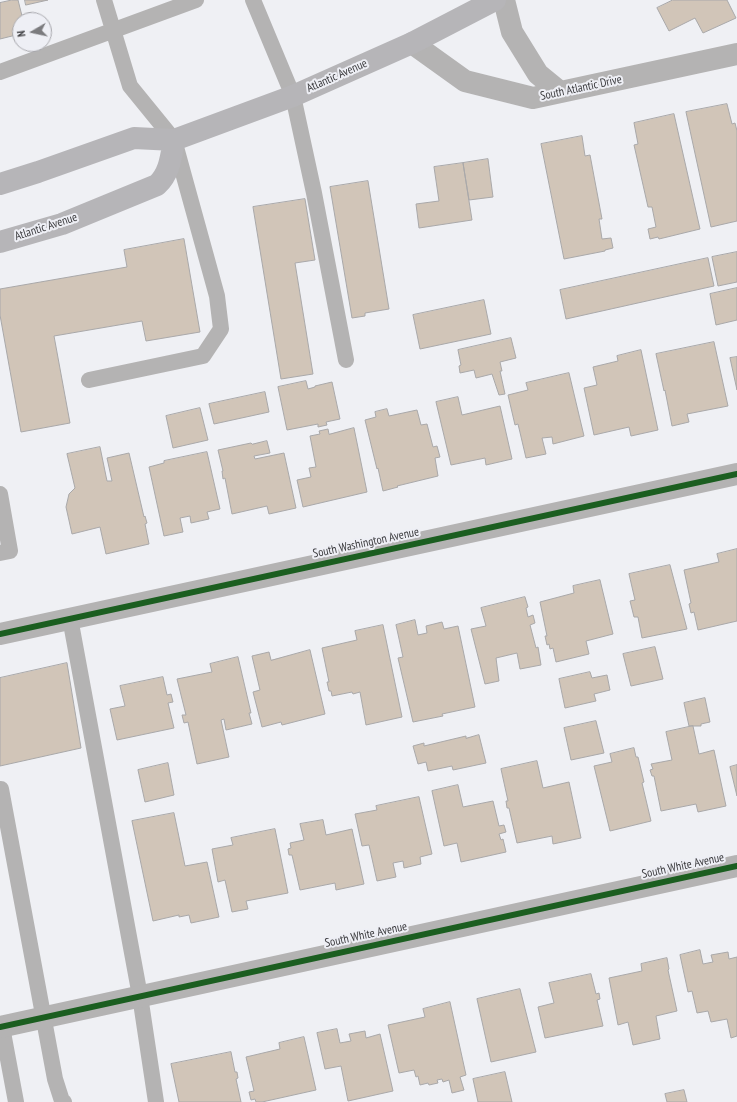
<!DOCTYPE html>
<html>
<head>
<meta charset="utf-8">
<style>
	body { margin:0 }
	#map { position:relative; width:737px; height:1102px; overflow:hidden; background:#eff0f4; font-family:"PT Sans Narrow",sans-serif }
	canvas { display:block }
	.north { position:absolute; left:12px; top:12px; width:40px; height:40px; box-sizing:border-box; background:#eeeff5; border:1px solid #a7a7ac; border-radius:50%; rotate:261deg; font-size:11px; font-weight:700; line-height:16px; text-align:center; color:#3c3c3f }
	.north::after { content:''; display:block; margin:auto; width:14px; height:18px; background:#7b7b7e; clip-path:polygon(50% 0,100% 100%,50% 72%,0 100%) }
</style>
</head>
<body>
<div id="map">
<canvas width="737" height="1102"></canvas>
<div class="north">N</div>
</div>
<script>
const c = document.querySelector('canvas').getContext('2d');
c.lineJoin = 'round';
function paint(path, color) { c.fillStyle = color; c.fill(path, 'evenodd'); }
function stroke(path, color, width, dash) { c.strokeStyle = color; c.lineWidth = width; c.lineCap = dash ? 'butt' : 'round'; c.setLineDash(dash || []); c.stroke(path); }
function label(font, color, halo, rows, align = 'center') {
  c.font = font + ' "PT Sans Narrow",sans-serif'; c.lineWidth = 4; c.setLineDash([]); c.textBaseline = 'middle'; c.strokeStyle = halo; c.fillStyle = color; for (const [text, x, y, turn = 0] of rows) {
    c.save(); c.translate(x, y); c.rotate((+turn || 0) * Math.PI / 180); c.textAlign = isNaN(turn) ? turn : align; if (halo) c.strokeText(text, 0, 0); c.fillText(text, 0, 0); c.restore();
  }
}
const building = new Path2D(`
	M 12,0 L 18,0 L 23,20 L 20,20 L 20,34 L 0,39 L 0,3 Z
	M 25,0 L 48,0 L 26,5 Z
	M 673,0 L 727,0 L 736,18 L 703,33 L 695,18 L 669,31 L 657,8 Z
	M 727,104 L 732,124 L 735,123 L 737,131 L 737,221 L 711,227 L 686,112 Z
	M 674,114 L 700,229 L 659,239 L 658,237 L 650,239 L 648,229 L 656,227 L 652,207 L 648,207 L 634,145 L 638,144 L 634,123 Z
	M 582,136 L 585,156 L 590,155 L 602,219 L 599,219 L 602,239 L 611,238 L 613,248 L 605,250 L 605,251 L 564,259 L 541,144 Z
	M 488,159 L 493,197 L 469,200 L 463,163 Z
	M 463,163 L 472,220 L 419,228 L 416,204 L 439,201 L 434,167 Z
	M 368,181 L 389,309 L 365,313 L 365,316 L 352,318 L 330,187 Z
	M 305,199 L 315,260 L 295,263 L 313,374 L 281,379 L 253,207 Z
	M 184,239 L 200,332 L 146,341 L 142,321 L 54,336 L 70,423 L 21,432 L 0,315 L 0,289 L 127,267 L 124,250 Z
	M 737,252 L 737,282 L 718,286 L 712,257 Z
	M 708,258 L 714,286 L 566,319 L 560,290 Z
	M 737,288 L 737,320 L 716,325 L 710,294 Z
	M 484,300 L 491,334 L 420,349 L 413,315 Z
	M 511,338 L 516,358 L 500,362 L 502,371 L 500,371 L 505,394 L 499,395 L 492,374 L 476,378 L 474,370 L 460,373 L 459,366 L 461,365 L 458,350 Z
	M 714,342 L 728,406 L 687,414 L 689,422 L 672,426 L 665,390 L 664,391 L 656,354 Z
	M 641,350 L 658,430 L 631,436 L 629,427 L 594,435 L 584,388 L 597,385 L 593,367 L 618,361 L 617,356 Z
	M 737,357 L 737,390 L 730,358 Z
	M 569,373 L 584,436 L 553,444 L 552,437 L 542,438 L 546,454 L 526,458 L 518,424 L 515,425 L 508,395 L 528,390 L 526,383 Z
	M 306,381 L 308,389 L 315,387 L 315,386 L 332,382 L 340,419 L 326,422 L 327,425 L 318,427 L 318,424 L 287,430 L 278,387 Z
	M 265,392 L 269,412 L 214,424 L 209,404 Z
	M 458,397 L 462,415 L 500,406 L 512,459 L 486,465 L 485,458 L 451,465 L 436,402 Z
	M 200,408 L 208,440 L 173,448 L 166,416 Z
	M 387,409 L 389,416 L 417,410 L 421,425 L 427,424 L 433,447 L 437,446 L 440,457 L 435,458 L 438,476 L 397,486 L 398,487 L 383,491 L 378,468 L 377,469 L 365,420 L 376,417 L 375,412 Z
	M 354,428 L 367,492 L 303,507 L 297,480 L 311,477 L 309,468 L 316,467 L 310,436 L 320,434 L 319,431 L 328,429 L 329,434 Z
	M 267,441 L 270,453 L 254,456 L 255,459 L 284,453 L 296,508 L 269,514 L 267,506 L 232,514 L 225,478 L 223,479 L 222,471 L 223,471 L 218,450 L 251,443 L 252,444 Z
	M 100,447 L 107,481 L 112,481 L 107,458 L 129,453 L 144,517 L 145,516 L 147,523 L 145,524 L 149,544 L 106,554 L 100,527 L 72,534 L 66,507 L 69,494 L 75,488 L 67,454 Z
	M 207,452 L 220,509 L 207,512 L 209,519 L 191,523 L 190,516 L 180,518 L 183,532 L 164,536 L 149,467 L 164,463 L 164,461 Z
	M 737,549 L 737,621 L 698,630 L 694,612 L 691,613 L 689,604 L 691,603 L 684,570 L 719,562 L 717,554 Z
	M 670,565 L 687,629 L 642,638 L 638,617 L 634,617 L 630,601 L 635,600 L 629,574 Z
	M 600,580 L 613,634 L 586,641 L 589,654 L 556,662 L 553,648 L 550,649 L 549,644 L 547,645 L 545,636 L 547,636 L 540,602 L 574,593 L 573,586 Z
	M 525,597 L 528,607 L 526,608 L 528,617 L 533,615 L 535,623 L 530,625 L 536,648 L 538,647 L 541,665 L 520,669 L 517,653 L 496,658 L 499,681 L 485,684 L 471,629 L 486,626 L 481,608 Z
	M 415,620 L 418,635 L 427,633 L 426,626 L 442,622 L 444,629 L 458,626 L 475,707 L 442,714 L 443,716 L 413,722 L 398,658 L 403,657 L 396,625 Z
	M 383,625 L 402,717 L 366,725 L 360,692 L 353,694 L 352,692 L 332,696 L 331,691 L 329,691 L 327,682 L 329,682 L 322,648 L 357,640 L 355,631 Z
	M 655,647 L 663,679 L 631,686 L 623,654 Z
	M 310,650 L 325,714 L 282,725 L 281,722 L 262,727 L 253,692 L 260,690 L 252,656 L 269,652 L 271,660 Z
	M 238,657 L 251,713 L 249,713 L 252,724 L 226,730 L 224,719 L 221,720 L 229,757 L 197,764 L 188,722 L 184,723 L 182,715 L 186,715 L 177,679 L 212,672 L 210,664 Z
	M 67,663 L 81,748 L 0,766 L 0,678 Z
	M 590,672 L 592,678 L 607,675 L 610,690 L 594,694 L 596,701 L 565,708 L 559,679 Z
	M 163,677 L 167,695 L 171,694 L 173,702 L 168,703 L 174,728 L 117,740 L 110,709 L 125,706 L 120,686 Z
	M 705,698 L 710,722 L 701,724 L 701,726 L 689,726 L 684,703 Z
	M 596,721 L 604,753 L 571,760 L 564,728 Z
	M 693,726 L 699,754 L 714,750 L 726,806 L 698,812 L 696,804 L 661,811 L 654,776 L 652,776 L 650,770 L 653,769 L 651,764 L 672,760 L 666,732 Z
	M 479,735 L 486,763 L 453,770 L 452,766 L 428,771 L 426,762 L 418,764 L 413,746 L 424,743 L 424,746 L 466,736 L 466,738 Z
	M 634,748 L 636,757 L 638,757 L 644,782 L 642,783 L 651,821 L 610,831 L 594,766 L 612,762 L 610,754 Z
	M 537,761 L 543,788 L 569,782 L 581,838 L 553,844 L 552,836 L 517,843 L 509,808 L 507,808 L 506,801 L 508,801 L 501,769 Z
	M 168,763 L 174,795 L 145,802 L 138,770 Z
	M 737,765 L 737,796 L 730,767 Z
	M 458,785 L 463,807 L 493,801 L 499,826 L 504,825 L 506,832 L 499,834 L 501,840 L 503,839 L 506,852 L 461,862 L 457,843 L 444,846 L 432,791 Z
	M 419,797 L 432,854 L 420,857 L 421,864 L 404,868 L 403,861 L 393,863 L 396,877 L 377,881 L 369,845 L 362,846 L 355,814 L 377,810 L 376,806 Z
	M 174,813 L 185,866 L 207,862 L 219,917 L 191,923 L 189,915 L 179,917 L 179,915 L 153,921 L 132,821 Z
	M 323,820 L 326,835 L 352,829 L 364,884 L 336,890 L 335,883 L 300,890 L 292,855 L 289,855 L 288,849 L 291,848 L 290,843 L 304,840 L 300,824 Z
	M 275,829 L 288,893 L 246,901 L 248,909 L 232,912 L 225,880 L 218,882 L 212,849 L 233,845 L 231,838 Z
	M 700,950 L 703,964 L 713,962 L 711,955 L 728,952 L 729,959 L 737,957 L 737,1036 L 731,1038 L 727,1019 L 711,1022 L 708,1011 L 697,1013 L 692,991 L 688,992 L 680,955 Z
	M 667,958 L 669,969 L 668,970 L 677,1011 L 656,1016 L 660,1039 L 633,1045 L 628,1022 L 618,1025 L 609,978 L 642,971 L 641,964 Z
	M 591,974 L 596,994 L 599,993 L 600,999 L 597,1000 L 603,1026 L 545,1038 L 538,1007 L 554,1003 L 549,983 Z
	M 520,989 L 536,1052 L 491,1062 L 477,999 Z
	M 450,1002 L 466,1075 L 460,1077 L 464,1090 L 452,1093 L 449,1080 L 443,1082 L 442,1079 L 437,1080 L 438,1083 L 429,1085 L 428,1083 L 420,1085 L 418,1076 L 416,1077 L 414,1070 L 399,1073 L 388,1025 L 425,1017 L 423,1009 Z
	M 337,1029 L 340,1043 L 351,1041 L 349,1034 L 365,1031 L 366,1038 L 380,1034 L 393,1091 L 348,1101 L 341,1066 L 325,1069 L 317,1033 Z
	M 304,1037 L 316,1090 L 262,1102 L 256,1102 L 255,1099 L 251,1100 L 249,1092 L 254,1091 L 246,1057 L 280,1049 L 279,1043 Z
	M 231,1052 L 235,1072 L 237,1072 L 238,1078 L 236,1079 L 241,1102 L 179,1102 L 171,1064 Z
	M 505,1072 L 512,1102 L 478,1102 L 473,1079 Z
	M 684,1090 L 687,1102 L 667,1102 L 665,1094 Z`);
const service = new Path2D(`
	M 253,0 L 293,96 L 314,193 L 346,360
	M 0,72 L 196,0
	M 89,380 L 203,356 L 221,329 L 217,296 L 174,140 L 130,86 L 104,0
	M 0,494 L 10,551 L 0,553
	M 70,618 L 140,996 L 156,1102
	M 0,790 L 1,789 L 55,1079 L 62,1101 L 64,1102
	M 2,1027 L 16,1102`);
const minor = new Path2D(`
	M 504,0 L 512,32 L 538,74 L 560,92
	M 412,43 L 465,81 L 533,98 L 737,54
	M 0,634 L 737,474
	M 0,1027 L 737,866`);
const primary = new Path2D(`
	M 0,184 L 38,172 L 134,138 L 174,140 L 293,96 L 412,43 L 495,0
	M 0,242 L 62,224 L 157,185 C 170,173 171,156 174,140`);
const cycleway = new Path2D(`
	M 0,634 L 737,474
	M 0,1027 L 737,866`);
const streetNames = [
	["Atlantic Avenue",337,76,-24],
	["South Atlantic Drive",581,88,-12],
	["Atlantic Avenue",46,227,-18],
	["South Washington Avenue",366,543,-12],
	["South White Avenue",683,866,-12],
	["South White Avenue",366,935,-12]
];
paint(building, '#d1c5b8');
stroke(building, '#a9a8a9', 1);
stroke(service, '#b4b3b3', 16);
stroke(minor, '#b4b3b3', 22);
stroke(primary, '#b6b5b8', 22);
stroke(cycleway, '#1b5e20', 6);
label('12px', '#3c3c3f', '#eeeff5', streetNames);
</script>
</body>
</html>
